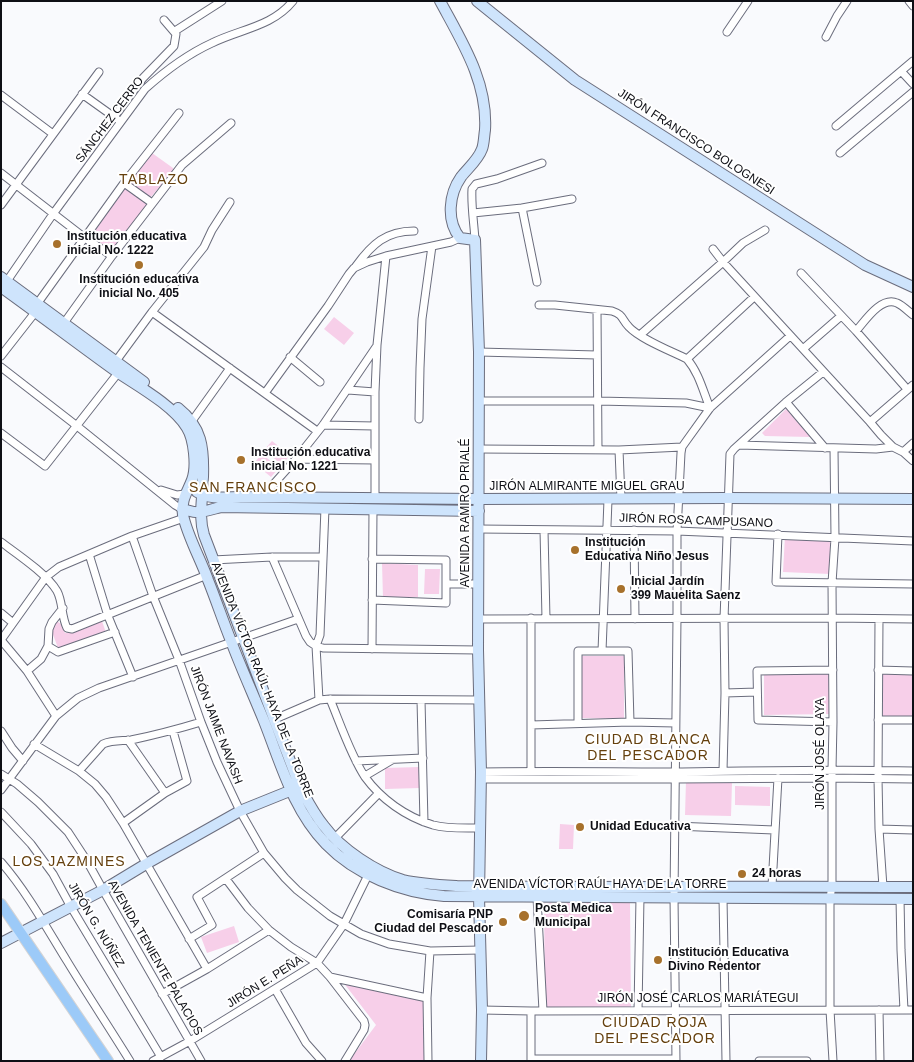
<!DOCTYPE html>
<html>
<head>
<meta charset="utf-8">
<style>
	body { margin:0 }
	#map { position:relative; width:914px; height:1062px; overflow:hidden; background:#f9fafd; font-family:Helvetica,sans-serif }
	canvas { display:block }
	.frame { position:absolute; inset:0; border:2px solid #0e0f15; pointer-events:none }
</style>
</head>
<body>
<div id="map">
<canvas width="914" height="1062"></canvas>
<div class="frame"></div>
</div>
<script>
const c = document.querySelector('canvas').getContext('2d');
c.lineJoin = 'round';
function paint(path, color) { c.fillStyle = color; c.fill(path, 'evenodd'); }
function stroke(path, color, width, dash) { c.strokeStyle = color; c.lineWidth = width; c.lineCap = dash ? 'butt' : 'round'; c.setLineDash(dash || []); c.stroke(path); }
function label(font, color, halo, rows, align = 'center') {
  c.font = font + ' Helvetica,sans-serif'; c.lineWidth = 4; c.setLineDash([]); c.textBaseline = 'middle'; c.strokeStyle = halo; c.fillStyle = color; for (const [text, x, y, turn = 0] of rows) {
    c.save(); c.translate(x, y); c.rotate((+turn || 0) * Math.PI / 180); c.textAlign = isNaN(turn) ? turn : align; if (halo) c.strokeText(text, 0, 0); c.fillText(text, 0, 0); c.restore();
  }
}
const green = new Path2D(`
	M 152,153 L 173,168 L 174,170 L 150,198 L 129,183 L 150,154 Z
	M 125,187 L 147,203 L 148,205 L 112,251 L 90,235 Z
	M 334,317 L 354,333 L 344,345 L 324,329 Z
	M 786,409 L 789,410 L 812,435 L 810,437 L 765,436 L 762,433 Z
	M 272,441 L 290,455 L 282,465 L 264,450 Z
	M 262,454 L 279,468 L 271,477 L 254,463 Z
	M 785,536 L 830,540 L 831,543 L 830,574 L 783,572 Z
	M 382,563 L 418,565 L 418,597 L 383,598 Z
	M 425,569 L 440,569 L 439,594 L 424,594 Z
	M 57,621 L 61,624 L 65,633 L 67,633 L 102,621 L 106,633 L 58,648 L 51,629 L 54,622 Z
	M 582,656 L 624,656 L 624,719 L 582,718 Z
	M 832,672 L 832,714 L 764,715 L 764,674 Z
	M 883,672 L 913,672 L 913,716 L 883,716 Z
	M 419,767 L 420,788 L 385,789 L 385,768 Z
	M 686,781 L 732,783 L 731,816 L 685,815 Z
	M 735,786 L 770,787 L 770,806 L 735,805 Z
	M 560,824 L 574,825 L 573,849 L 559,849 Z
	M 544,903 L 630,903 L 631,1007 L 545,1008 Z
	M 234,926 L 239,942 L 207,953 L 201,937 Z
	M 343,982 L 423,998 L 424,1061 L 349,1061 L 376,1025 Z`);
const street = new Path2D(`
	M 909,1 L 913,6
	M 175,31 L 222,1
	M 727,32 L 748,1
	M 826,37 L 837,16 L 847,1
	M 901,71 L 913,84
	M 82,94 L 117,119
	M 1,95 L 53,134
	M 114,117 L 143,78 L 174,46 L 176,34 L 164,20
	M 836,126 L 913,61
	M 840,153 L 913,92
	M 1,173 L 85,238 L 112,256
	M 124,183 L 152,203
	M 1,205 L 99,72
	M 522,208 L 537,282
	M 473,213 L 522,208 L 572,199
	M 475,240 C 474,223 471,206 472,189 L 476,184 L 497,179 L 542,163
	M 713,249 L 723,262 L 870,422 L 881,435 L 893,447 L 903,452 L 913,461
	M 356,266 C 372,244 386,231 414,231
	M 801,273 L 856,331 L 907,389
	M 7,281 L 53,214 L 145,89 C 165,71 188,54 212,43 C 240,29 272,27 293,1
	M 37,304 L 124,183 L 179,113
	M 539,305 L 555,305 L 612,311 C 624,315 621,319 629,327 C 640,339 671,351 687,359 C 699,373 703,391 710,408
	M 597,310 L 598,450
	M 152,312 L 317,431
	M 64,323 L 112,256 L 182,165 L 231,123
	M 856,331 C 865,321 881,296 897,303 C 902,305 908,311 913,315
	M 640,335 L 723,262 L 743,243 L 765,230
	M 803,349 L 841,316
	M 479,352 L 597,355
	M 1,356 L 37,310
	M 290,357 L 320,382
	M 687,359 L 754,297
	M 116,361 L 152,312 L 204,247 L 212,230 L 230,202
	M 1,367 L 77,426 L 175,505 L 182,509
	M 348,390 L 375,392
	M 265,393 L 328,306 L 349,274 L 354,268 L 367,262 L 386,256 L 451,242 L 460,238
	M 480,401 L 598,401 L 686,403 L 710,408
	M 786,402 L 825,448
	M 419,419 L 420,368 L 422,319 L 432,246
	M 192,421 L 230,368
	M 870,422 L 913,385
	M 323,425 L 375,426
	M 1,433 L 45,466 L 118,373
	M 739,445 L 876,449 L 893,447
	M 479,449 L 619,450 L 682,447
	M 619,450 L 621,499
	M 903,452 L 913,443
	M 296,459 L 375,460
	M 161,490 L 177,495 L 185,494
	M 262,497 L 296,459 L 323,425 L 376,347
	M 375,498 L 375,392 L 377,345 L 386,256
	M 325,508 L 320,635 L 316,646 L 323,648 L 478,650
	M 479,529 L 677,531 L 913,541
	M 544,530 L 546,619
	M 634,530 L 635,619
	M 778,534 L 776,582 L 913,584
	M 132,536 L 153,596 L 179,660 L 201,722 L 217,762 L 240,811 L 264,853 L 285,878 L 297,890 L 330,916 L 361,934 L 389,944 L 430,951 L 481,950
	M 1,542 C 17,554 47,574 57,591 C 63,602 61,616 67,628 L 72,629 L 207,575
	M 89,554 L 108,616 L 133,677
	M 272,557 L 306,636 L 310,642 L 316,646 L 319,700
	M 213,560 L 272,557 L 323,557
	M 447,584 L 478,584
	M 372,600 L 446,603 L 446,560 L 372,559
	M 1,613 L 13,623
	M 479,619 L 833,618 L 913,619
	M 879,619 L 878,778 L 879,829 L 883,887
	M 1,640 L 46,577 L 59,567 L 132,536 L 184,518
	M 1,640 L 27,671 L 56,716
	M 48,646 L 58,652 L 115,632
	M 372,649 L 373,509
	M 602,651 L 608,500
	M 833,670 L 757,671 L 758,720 L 833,722
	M 878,670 L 913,671
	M 27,671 L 41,659 L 48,646 L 49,629 L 52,622 L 63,608
	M 725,693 L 757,692
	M 330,699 C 340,723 351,756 365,777 C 381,799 406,817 433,825 C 448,829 465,828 480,828
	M 421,700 L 424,822
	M 275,719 L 319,700 L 330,699 L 479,700
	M 878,720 L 913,720
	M 578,723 L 578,651 L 628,651 L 630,722
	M 531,725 L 630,722 L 675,723
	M 1,731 L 12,748 L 23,761
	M 128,740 L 165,793
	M 34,744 L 79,771 L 95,784 L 106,797 L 123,823 L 207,969
	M 356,761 L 423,758
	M 79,771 L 103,744 C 112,740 121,741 131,740 C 155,735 178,729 201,722
	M 531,771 L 531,618
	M 723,771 L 725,693 L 724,619 L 730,454 L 734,449 L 786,402 L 823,372
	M 481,772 C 546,771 612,772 678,772 C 756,771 834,769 913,771
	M 1,774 L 17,784 L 38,802 L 68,832 L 87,861 L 103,890 L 201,1061
	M 365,776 L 392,760
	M 481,779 L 675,779 L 832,778 L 913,779
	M 1,790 L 56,716 L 78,698 L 99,688 L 298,619
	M 1,812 L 31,844 L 53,874 L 71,907 L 161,1057
	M 123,823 L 165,793 L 187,781 L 173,731
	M 675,826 L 774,830
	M 879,829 L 913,830
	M 335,838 L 379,793
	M 1,862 C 27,892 46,927 67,961 C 87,994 109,1027 130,1061
	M 226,879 L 248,908 L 269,930 L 291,947 L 317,963 L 330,977 L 364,1021 L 365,1025 L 364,1030 L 345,1061
	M 772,886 L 778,778
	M 537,897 L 543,1011
	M 723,898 L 726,1061
	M 900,898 L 901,950 L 904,1010
	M 189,939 L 212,925 L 197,897 L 264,853
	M 330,977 L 427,998
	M 275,989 L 306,1043 L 322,1061
	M 162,994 L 207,969 L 269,930
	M 482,1010 L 531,1011 L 913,1010
	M 879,1010 L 880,1061
	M 531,1011 L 531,1061
	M 638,1011 L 640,897
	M 531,1059 L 676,1059
	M 153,1061 L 190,1041 L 317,963 L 344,924 L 370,871
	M 428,1061 L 427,998 L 430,951
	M 676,1061 L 674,897 L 677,618 L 677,531 L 681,453 L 682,447 L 687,440 L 710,408 L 790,336
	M 759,1061 L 807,1061
	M 833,1061 L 830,1010 L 830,898 L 832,886 L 832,770 L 833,722 L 832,583 L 835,538 L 834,448`);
const secondary = new Path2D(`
	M 440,1 C 462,42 488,82 485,130 C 484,136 484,144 482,149 C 478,160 468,168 461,177 C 449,194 446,221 460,238 L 475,240 L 479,352 L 478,650 L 481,772 L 479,897 L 482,1010 L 481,1061
	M 477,1 L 575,80 L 865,265 L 913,287
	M 1,277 L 144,382
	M 1,287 C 40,315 78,344 117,372 C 138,386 174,406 187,428 C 194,439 197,467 192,480 C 187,493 181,499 183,515 C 187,535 201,560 208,580 C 216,600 223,621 231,641 C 241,668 253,694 264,721 C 281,764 293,810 326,844 C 356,875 402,893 444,896 L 913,899
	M 178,408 C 202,427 204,448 203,477 C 202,484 203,490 202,497 C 201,510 200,522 204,535 L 300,787 C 307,800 314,814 324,826 C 341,849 376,872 403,880 C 420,884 439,885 457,886 C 609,888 761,886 913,887
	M 197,492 C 210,500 227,497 241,497 L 479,499 L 728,498 L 913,499
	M 182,509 C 188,510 194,513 200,512 C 208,511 215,508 222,507 L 479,511
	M 1,943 L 103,890 L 146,864 L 240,811 L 297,788`);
const primary = new Path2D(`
	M 1,904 L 108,1061`);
const markers = [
	[57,244,5,"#a7712c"],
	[139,265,5,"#a7712c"],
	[241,460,5,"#a7712c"],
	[575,550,5,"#a7712c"],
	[621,589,5,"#a7712c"],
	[580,827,5,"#a7712c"],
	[742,874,5,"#a7712c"],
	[524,916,6,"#a7712c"],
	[503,922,5,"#a7712c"],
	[658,960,5,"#a7712c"]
];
const streetNames = [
	["SÁNCHEZ CERRO",110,120,-53],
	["JIRÓN FRANCISCO BOLOGNESI",696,142,33],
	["JIRÓN ALMIRANTE MIGUEL GRAU",587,487],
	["AVENIDA RAMIRO PRIALÉ",466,513,-90],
	["JIRÓN ROSA CAMPUSANO",696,521,2],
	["AVENIDA VÍCTOR RAÚL HAYA DE LA TORRE",262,680,68],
	["JIRÓN JAIME NAVASH",216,725,69],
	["JIRÓN JOSÉ OLAYA",821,754,-90],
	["AVENIDA VÍCTOR RAÚL HAYA DE LA TORRE",600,885],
	["JIRÓN G. NÚÑEZ",96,925,59],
	["AVENIDA TENIENTE PALACIOS",155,958,60],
	["JIRÓN E. PEÑA",265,982,-32],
	["JIRÓN JOSÉ CARLOS MARIÁTEGUI",698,999]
];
const poiNames = [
	["Institución educativa",67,237],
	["inicial No. 1222",67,251],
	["Institución educativa",139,280,"center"],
	["inicial No. 405",139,294,"center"],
	["Institución educativa",251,453],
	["inicial No. 1221",251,467],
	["Institución",585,543],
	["Educativa Niño Jesus",585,557],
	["Inicial Jardín",631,582],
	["399 Mauelita Saenz",631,596],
	["Unidad Educativa",590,827],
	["24 horas",752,874],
	["Posta Medica",535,909],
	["Municipal",535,923],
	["Comisaría PNP",493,915,"right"],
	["Ciudad del Pescador",493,929,"right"],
	["Institución Educativa",668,953],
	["Divino Redentor",668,967]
];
const neighbourhoodNames = [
	["TABLAZO",154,180],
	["SAN FRANCISCO",253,488],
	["CIUDAD BLANCA",648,740],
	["DEL PESCADOR",648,756],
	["LOS JAZMINES",69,862],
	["CIUDAD ROJA",655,1023],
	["DEL PESCADOR",655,1039]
];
paint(green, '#f7cfe9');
stroke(street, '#6b6d7d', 9);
stroke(secondary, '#6b6d7d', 12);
stroke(primary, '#d4d4d5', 12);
stroke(street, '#fff', 7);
stroke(secondary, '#cee4fc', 10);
stroke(primary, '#9ccaf8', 10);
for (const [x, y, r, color] of markers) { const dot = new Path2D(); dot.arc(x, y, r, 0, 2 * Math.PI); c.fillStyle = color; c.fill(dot); stroke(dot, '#fff', 2); }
label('12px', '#0e0f15', '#fff', streetNames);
label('bold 12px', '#0e0f15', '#fff', poiNames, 'left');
c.letterSpacing = '1px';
label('14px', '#65400e', '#fff', neighbourhoodNames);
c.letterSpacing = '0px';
</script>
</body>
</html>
